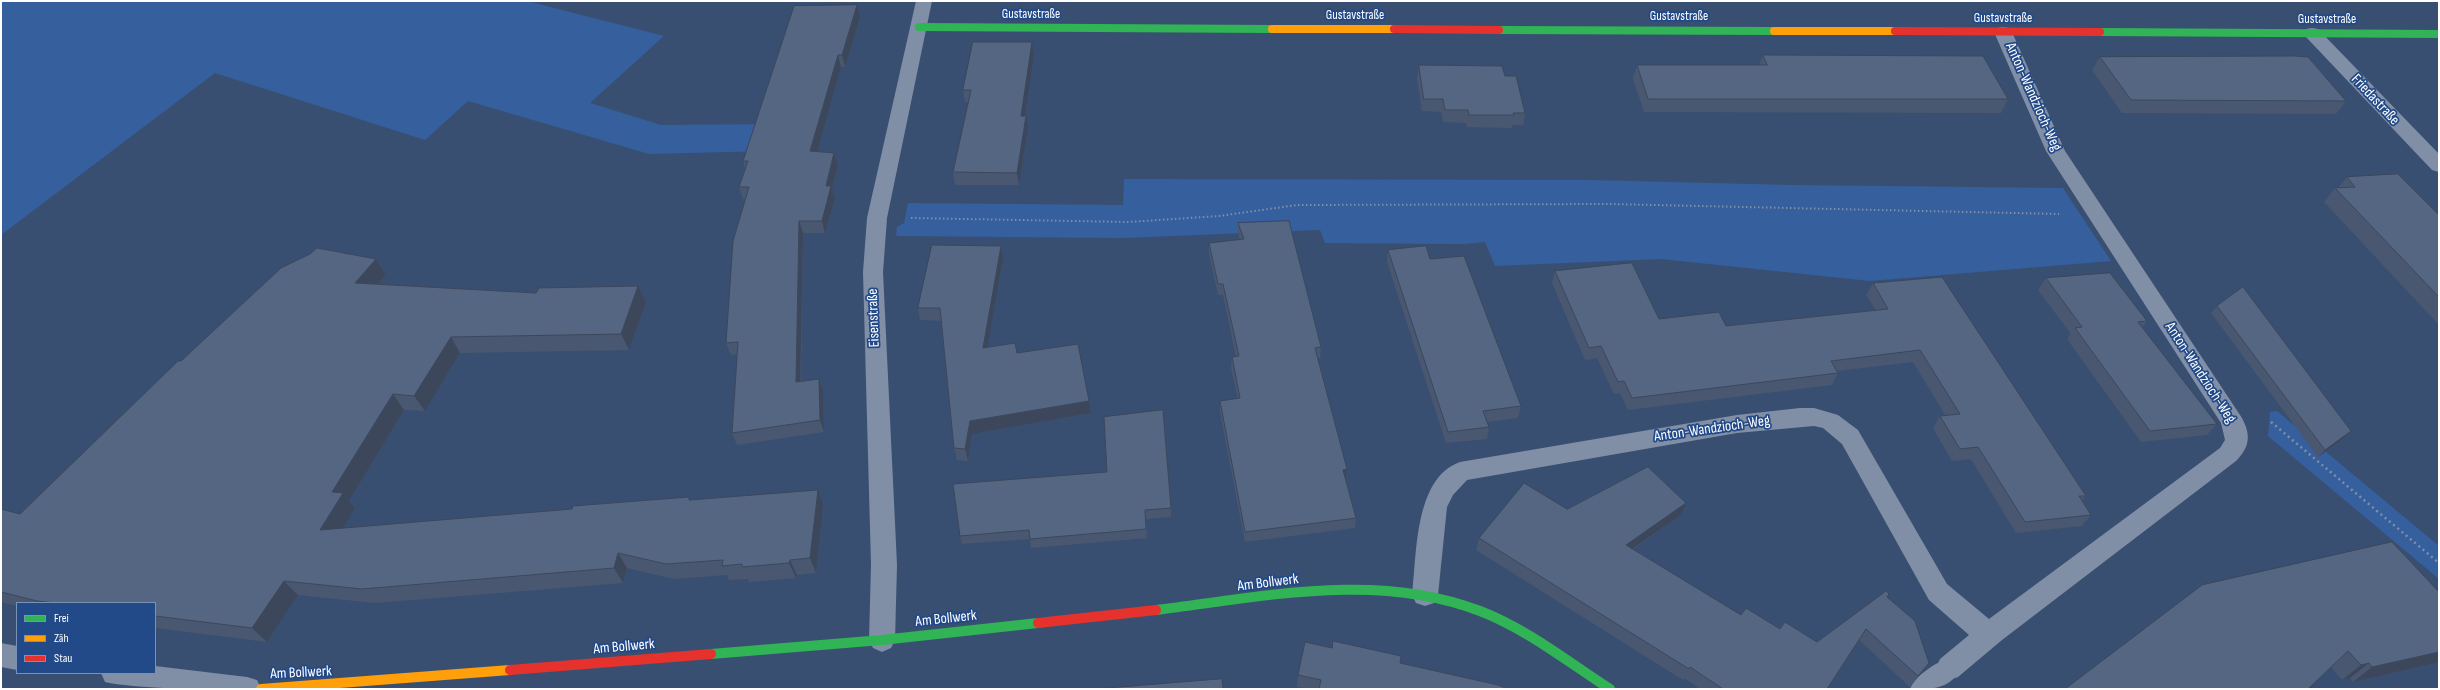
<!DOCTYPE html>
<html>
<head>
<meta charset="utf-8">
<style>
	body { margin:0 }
	#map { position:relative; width:2440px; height:690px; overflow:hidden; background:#394f71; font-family:"Sofia Sans Condensed",sans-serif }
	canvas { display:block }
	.frame { position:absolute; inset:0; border:2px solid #fff; pointer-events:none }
	.legend { position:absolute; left:16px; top:602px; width:140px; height:72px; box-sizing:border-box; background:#224988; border:1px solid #7a92b8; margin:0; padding:5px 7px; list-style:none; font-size:12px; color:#fff }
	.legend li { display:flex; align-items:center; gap:8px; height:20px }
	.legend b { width:20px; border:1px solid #7a92b8 }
</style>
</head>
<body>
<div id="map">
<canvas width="2440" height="690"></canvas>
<div class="frame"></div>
<ul class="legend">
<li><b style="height:5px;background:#30b455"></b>Frei</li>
<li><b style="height:5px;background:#ff9f0a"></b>Zäh</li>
<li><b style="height:5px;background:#e5322d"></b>Stau</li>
</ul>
</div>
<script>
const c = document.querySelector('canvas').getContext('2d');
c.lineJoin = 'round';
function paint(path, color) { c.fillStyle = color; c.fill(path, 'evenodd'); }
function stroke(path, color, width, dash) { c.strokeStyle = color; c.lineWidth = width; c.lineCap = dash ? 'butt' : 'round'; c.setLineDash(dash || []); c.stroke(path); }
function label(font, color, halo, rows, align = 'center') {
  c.font = font + ' "Sofia Sans Condensed",sans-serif'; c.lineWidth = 3.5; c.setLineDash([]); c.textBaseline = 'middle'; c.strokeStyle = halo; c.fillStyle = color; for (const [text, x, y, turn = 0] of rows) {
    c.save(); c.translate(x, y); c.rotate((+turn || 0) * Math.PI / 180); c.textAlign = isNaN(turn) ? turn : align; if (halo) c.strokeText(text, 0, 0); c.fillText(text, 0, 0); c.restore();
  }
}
const green = new Path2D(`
	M 1,1 L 527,1 L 664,36 L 590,103 L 661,125 L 776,124 L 768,151 L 649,154 L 468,101 L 425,140 L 215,73 L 1,235 Z
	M 1124,179 L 1589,180 L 1793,185 L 2063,188 L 2111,261 L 1870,281 L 1661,259 L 1495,266 L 1485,242 L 1464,244 L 1325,243 L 1320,230 L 1122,238 L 896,236 L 897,227 L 904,223 L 908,203 L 1123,205 Z
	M 2277,411 L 2439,546 L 2439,579 L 2268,436 L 2270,412 Z`);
const pathFar1 = new Path2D(`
	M 911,218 L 1128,222 L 1219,216 L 1297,205 L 1609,204 L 2059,214`);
const path = new Path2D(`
	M 2271,422 L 2439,563`);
const lane = new Path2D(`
	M 1949,658 L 1957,661 L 1961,668 C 1950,690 1932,689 1910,689 C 1916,675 1935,663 1949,658 Z`);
const street = new Path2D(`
	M 916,1 L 932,1 L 887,218 L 883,272 L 897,565 L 895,640 L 891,648 L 882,652 L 873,648 L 869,640 L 871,565 L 863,272 L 867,218 Z
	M 2003,27 L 2009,28 L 2012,32 L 2065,151 L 2242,418 C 2251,435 2250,447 2236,461 L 2002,640 L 1958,677 L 1949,680 L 1940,677 L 1936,668 L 1940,659 L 1969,635 L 1929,600 L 1842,444 L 1823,428 L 1814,426 L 1737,433 L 1467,480 L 1453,495 L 1447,507 L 1438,595 L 1434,603 L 1425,606 L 1416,603 L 1412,595 C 1417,555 1414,478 1460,462 L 1737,415 L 1800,408 L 1814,408 L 1838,415 L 1858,430 L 1947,584 L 1989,619 L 2220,448 L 2225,440 L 2221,423 L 2046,151 L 1994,32 L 1997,28 Z
	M 2312,28 L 2318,29 L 2439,154 L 2439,172 L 2432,170 L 2306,37 L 2303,33 L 2306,29 Z
	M 1,643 L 17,646 L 17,670 L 1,667 Z
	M 155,666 L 247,677 L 257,680 L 261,689 C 218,689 142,690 105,682 L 101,673 L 155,673 Z`);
const fastFar1 = new Path2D(`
	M 919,27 L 1272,29
	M 1499,30 L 1774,31
	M 2100,32 L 2439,34`);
const fast = new Path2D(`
	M 1156,610 C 1262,597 1377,571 1480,611 C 1527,629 1568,662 1610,689
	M 711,654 L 882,640 L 1038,623`);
const slowFar1 = new Path2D(`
	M 1272,29 L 1394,29
	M 1774,31 L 1895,31`);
const slow = new Path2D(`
	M 261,689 L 510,670`);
const jamFar1 = new Path2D(`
	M 1394,29 L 1499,30
	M 1895,31 L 2100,32`);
const jam = new Path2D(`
	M 1038,623 L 1156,610
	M 510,670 L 711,654`);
const wall = new Path2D(`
	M 857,5 L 860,17 L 845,67 L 841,67 L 817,152 L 834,153 L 838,165 L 832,188 L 835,198 L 825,233 L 803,233 L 801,381 L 819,379 L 823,391 L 824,432 L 737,445 L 732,433 L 737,354 L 731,355 L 726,343 L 746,199 L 743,199 L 739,187 L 745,169 L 743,161 Z
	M 1032,42 L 1034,55 L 1024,116 L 1028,128 L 1019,185 L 955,185 L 953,172 L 968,102 L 965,102 L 963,90 Z
	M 1763,55 L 2008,99 L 2001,113 L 1644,112 L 1633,78 L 1637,65 L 1759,65 Z
	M 2100,57 L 2346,101 L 2336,114 L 2122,113 L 2092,70 Z
	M 1419,65 L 1505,76 L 1525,113 L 1523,125 L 1512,125 L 1512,128 L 1467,127 L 1466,123 L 1443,122 L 1441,112 L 1422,111 L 1417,78 Z
	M 2347,177 L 2439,215 L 2439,325 L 2324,202 L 2335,188 L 2338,188 Z
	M 1238,223 L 1321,347 L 1320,358 L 1317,358 L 1346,479 L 1356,518 L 1355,528 L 1245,542 L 1220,412 L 1220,401 L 1238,399 L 1231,368 L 1232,357 L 1236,357 L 1223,295 L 1218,295 L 1209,254 L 1209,243 L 1240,240 L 1238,234 Z
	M 1001,246 L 1003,258 L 987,348 L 1017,353 L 1091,413 L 972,434 L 968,461 L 957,460 L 954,448 L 941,321 L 920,320 L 918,308 Z
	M 1388,250 L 1430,259 L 1521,406 L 1518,418 L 1487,422 L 1489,427 L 1487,439 L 1446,443 L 1387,262 Z
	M 376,259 L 386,275 L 379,284 L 646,302 L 629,350 L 460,353 L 425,411 L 404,410 L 349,501 L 355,508 L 343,528 L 691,500 L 823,505 L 816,573 L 797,575 L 796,578 L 749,582 L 748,579 L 729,580 L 727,575 L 674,579 L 627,568 L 623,583 L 375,603 L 298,595 L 267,642 L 155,628 L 155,603 L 17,603 L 17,606 L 1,602 L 1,509 L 20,514 L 181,361 Z
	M 1555,271 L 1659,319 L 1726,326 L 1876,310 L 1866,295 L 1873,283 L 2086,496 L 2082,500 L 2091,515 L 2082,526 L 2016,533 L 1971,459 L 1952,461 L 1933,428 L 1940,416 L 1946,416 L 1913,362 L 1837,371 L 1838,373 L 1832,385 L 1628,410 L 1620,393 L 1614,394 L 1597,358 L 1585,360 L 1552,283 Z
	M 2046,278 L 2147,321 L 2142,328 L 2217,424 L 2207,435 L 2141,442 L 2067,339 L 2071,334 L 2038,290 Z
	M 2217,306 L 2351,431 L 2344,438 L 2318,457 L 2211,313 Z
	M 953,484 L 1171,508 L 1171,517 L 1146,519 L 1147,538 L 1031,548 L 1030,539 L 962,544 L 960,536 Z
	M 1567,509 L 1681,515 L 1633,549 L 1741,615 L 1817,642 L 1887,597 L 1929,663 L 1910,687 L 1859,640 L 1827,689 L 1700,689 L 1684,678 L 1683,680 L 1476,550 L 1479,538 Z
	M 2392,542 L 2439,662 L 2353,682 L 2350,678 L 2342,680 L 2331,667 Z
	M 1400,663 L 1508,689 L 1309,689 L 1297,687 L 1298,675 Z`);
const shadedWall = new Path2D(`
	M 857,5 L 860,17 L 845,67 L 842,55 Z
	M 1032,42 L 1034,55 L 1023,128 L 1021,116 Z
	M 838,55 L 841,67 L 814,163 L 810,151 Z
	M 1026,116 L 1028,128 L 1019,185 L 1017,173 Z
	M 834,153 L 838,165 L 832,188 L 835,198 L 825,233 L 822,221 L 826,186 Z
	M 799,221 L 803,233 L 800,394 L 796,382 Z
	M 1001,246 L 1003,258 L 985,361 L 983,348 Z
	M 376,259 L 386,275 L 366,299 L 355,283 Z
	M 638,286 L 646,302 L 629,350 L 621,334 Z
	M 451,337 L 460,353 L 425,411 L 414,396 Z
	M 819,379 L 823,391 L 824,432 L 820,420 Z
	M 393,394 L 404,410 L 349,501 L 355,508 L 333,546 L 320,530 L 332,492 Z
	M 1089,401 L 1091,413 L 972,434 L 968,461 L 965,449 L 970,421 Z
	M 2351,431 L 2344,438 L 2318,457 L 2325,450 Z
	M 1347,469 L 1345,480 L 1343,470 Z
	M 818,490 L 823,505 L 816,573 L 810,558 Z
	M 1686,503 L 1681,515 L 1622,556 L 1626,545 Z
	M 618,553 L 627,568 L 623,583 L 614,568 Z
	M 790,560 L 797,575 L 796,578 L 789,563 Z
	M 284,581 L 298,595 L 267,642 L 252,628 Z
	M 2439,652 L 2439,662 L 2353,682 L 2372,667 Z
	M 2369,663 L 2350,678 L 2342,680 L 2361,665 Z`);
const building = new Path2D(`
	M 857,5 L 842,55 L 838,55 L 810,151 L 834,153 L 826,186 L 831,186 L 822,221 L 799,221 L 796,382 L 819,379 L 820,420 L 732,433 L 738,342 L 726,343 L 733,241 L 749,187 L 739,187 L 748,161 L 743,161 L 794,6 Z
	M 973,42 L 1032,42 L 1021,116 L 1026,116 L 1017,173 L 953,172 L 971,90 L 963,90 Z
	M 1763,55 L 1983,56 L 2008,99 L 1648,99 L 1637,65 L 1767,65 Z
	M 2294,56 L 2308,57 L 2346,101 L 2131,100 L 2100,57 Z
	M 1419,65 L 1502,66 L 1505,76 L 1516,76 L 1525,113 L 1513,113 L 1514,115 L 1469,115 L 1468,110 L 1445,110 L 1443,99 L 1424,99 Z
	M 2398,174 L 2439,215 L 2439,297 L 2335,188 L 2355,187 L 2347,177 Z
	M 1289,221 L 1321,347 L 1315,348 L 1347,469 L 1343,470 L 1356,518 L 1245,532 L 1220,401 L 1240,398 L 1232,357 L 1239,356 L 1223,284 L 1218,284 L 1209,243 L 1244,239 L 1238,223 Z
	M 932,245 L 1001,246 L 983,348 L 1015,343 L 1017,353 L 1078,344 L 1089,401 L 970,421 L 965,449 L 954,448 L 940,308 L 918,308 Z
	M 1426,246 L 1430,259 L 1464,256 L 1521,406 L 1483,411 L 1489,427 L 1448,432 L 1388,250 Z
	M 317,248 L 376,259 L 355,283 L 536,293 L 539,288 L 638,286 L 621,334 L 451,337 L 414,396 L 393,394 L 332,492 L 343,493 L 320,530 L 572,509 L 573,506 L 689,497 L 689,500 L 818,490 L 810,558 L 790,560 L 789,563 L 742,567 L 742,564 L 722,566 L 723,560 L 666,564 L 618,553 L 614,568 L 362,589 L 284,581 L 252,628 L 155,616 L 155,603 L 56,603 L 37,601 L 1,592 L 1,509 L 20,514 L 178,361 L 181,361 L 281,268 L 310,254 Z
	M 1632,263 L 1659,319 L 1719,312 L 1726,326 L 1888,309 L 1873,283 L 1942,277 L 2086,496 L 2079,496 L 2091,515 L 2025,522 L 1978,447 L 1960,449 L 1940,416 L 1960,414 L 1920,350 L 1831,361 L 1838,373 L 1632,398 L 1624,381 L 1618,382 L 1601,346 L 1589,348 L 1555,271 Z
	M 2110,273 L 2147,321 L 2138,322 L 2217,424 L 2150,431 L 2075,328 L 2082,327 L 2046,278 Z
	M 2243,287 L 2351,431 L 2325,450 L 2217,306 Z
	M 1163,410 L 1171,508 L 1145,510 L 1146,529 L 1030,539 L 1029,530 L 960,536 L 953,484 L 1107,472 L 1104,417 Z
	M 1648,467 L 1686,503 L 1626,545 L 1741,615 L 1746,608 L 1780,629 L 1785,622 L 1817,642 L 1886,591 L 1889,594 L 1887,597 L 1915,621 L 1929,663 L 1918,676 L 1866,629 L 1827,689 L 1723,689 L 1690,667 L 1689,669 L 1479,538 L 1524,483 L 1567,509 Z
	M 2392,542 L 2439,592 L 2439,652 L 2372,667 L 2369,663 L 2361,665 L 2348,651 L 2308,689 L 2065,689 L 2202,585 Z
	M 1333,641 L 1401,656 L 1400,663 L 1498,685 L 1508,689 L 1319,689 L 1321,680 L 1298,675 L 1305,642 L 1332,648 Z
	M 1222,679 L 1223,689 L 1096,689 Z`);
const farStreetnames = [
	["Gustavstraße",1031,15],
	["Gustavstraße",1355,16],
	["Gustavstraße",1679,17],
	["Gustavstraße",2003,19],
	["Gustavstraße",2327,20]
];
const streetNames = [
	["Anton-Wandzioch-Weg",2033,97,66],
	["Friedastraße",2375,100,47],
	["Eisenstraße",874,318,-92],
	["Anton-Wandzioch-Weg",2200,373,57],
	["Anton-Wandzioch-Weg",1712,429,-8],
	["Am Bollwerk",1268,583,-7],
	["Am Bollwerk",946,619,-6],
	["Am Bollwerk",624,647,-5],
	["Am Bollwerk",301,673,-3]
];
paint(green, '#365f9e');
stroke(pathFar1, '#808fa6', 2, [1.5, 2.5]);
stroke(path, '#808fa6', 2.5, [2, 3.5]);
paint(lane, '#808fa6');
paint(street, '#808fa6');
stroke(fastFar1, '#30b455', 8);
stroke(fast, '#30b455', 10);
stroke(slowFar1, '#ff9f0a', 8);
stroke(slow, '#ff9f0a', 10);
stroke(jamFar1, '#e5322d', 8);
stroke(jam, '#e5322d', 10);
paint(wall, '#495870');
paint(shadedWall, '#3c475b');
paint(building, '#556682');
stroke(building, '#3c475b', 1);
label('13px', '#fff', '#224988', farStreetnames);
label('15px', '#fff', '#224988', streetNames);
</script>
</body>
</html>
